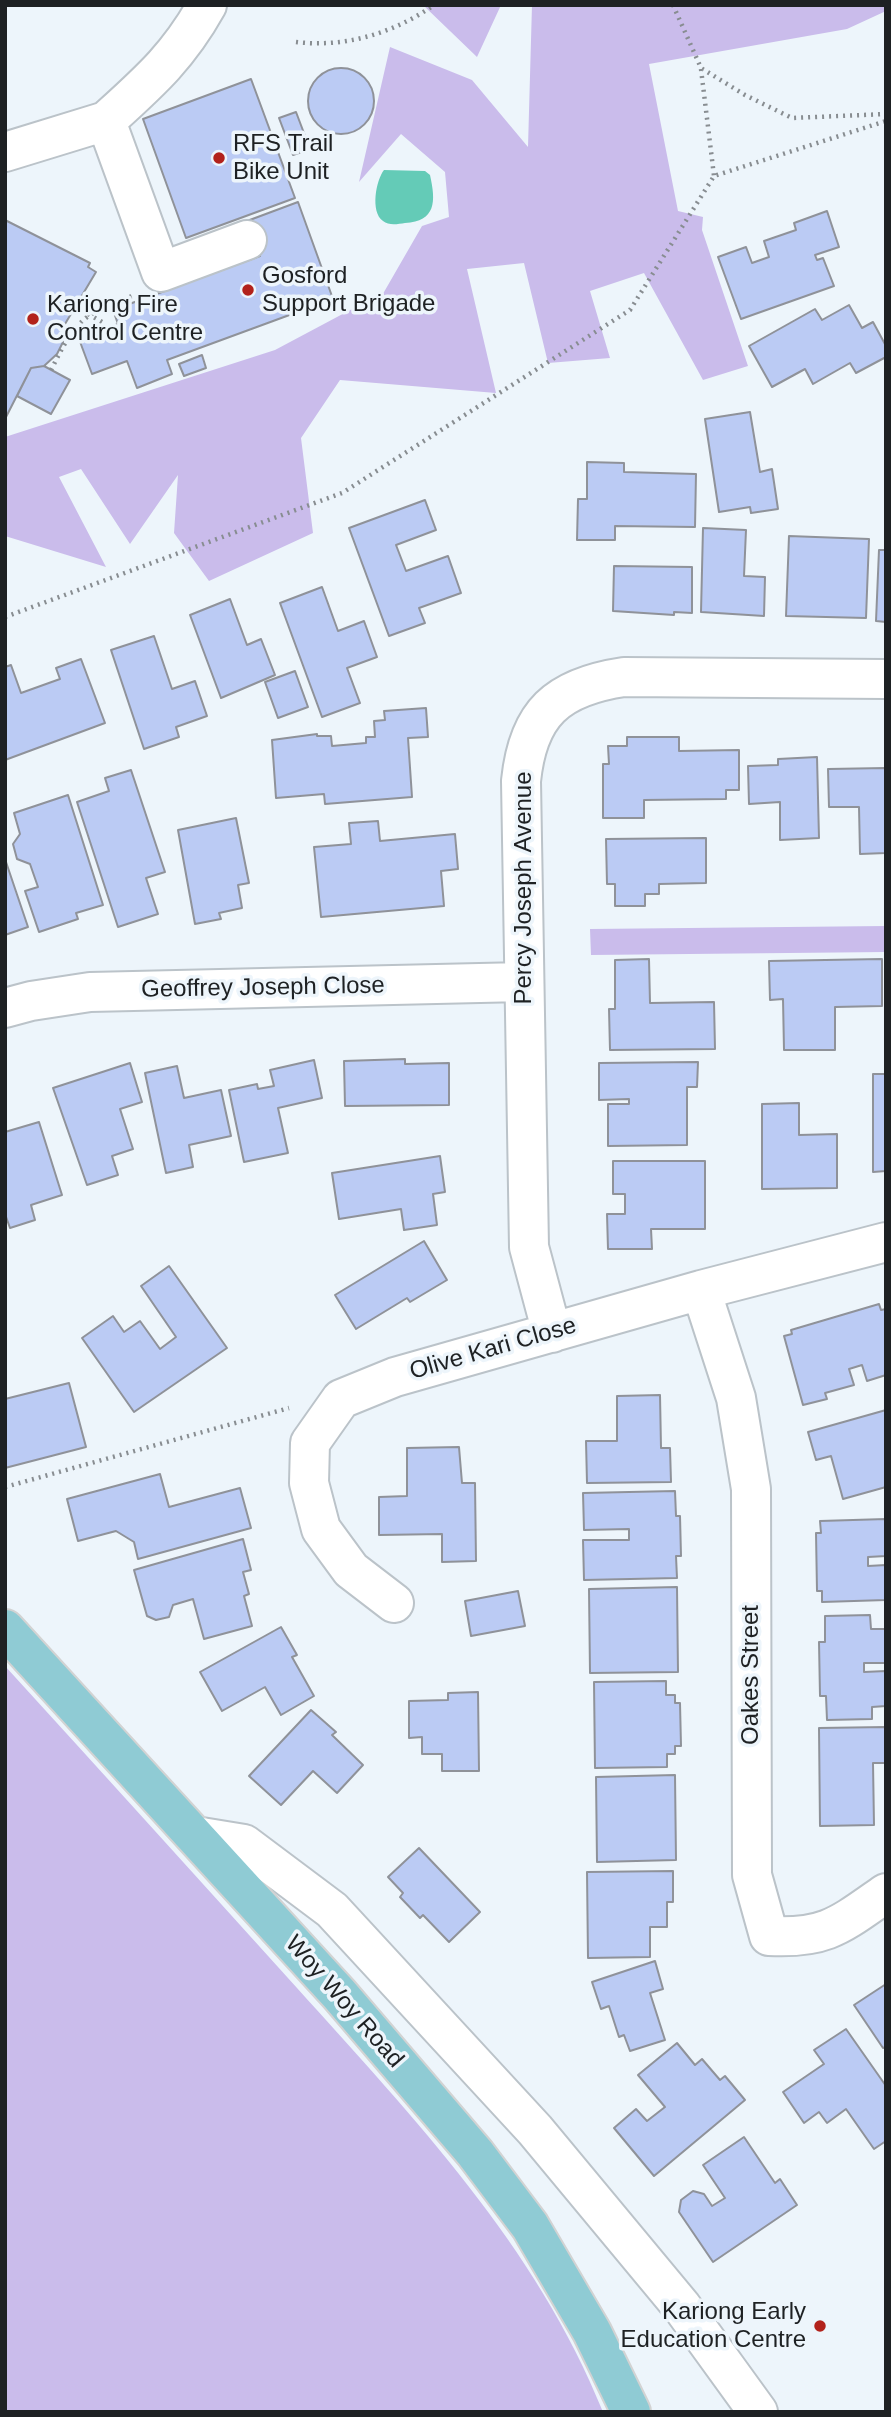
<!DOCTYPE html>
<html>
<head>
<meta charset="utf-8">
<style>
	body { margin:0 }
	#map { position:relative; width:891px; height:2417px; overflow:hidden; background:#edf5fb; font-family:Helvetica,sans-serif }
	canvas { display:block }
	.frame { position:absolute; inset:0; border:7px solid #1e2123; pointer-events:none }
</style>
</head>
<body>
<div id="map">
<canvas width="891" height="2417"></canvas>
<div class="frame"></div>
</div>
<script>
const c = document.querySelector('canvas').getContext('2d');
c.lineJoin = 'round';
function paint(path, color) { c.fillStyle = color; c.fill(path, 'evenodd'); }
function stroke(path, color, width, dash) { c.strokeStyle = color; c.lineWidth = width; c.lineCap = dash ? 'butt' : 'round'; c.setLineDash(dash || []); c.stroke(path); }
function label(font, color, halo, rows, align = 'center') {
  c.font = font + ' Helvetica,sans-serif'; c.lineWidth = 7; c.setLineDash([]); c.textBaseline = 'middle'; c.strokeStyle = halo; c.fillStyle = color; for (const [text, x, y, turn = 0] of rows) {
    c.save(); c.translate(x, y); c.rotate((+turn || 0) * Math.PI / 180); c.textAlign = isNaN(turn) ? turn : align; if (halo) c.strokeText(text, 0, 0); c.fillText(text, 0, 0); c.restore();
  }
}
const green = new Path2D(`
	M 423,5 L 501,5 L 477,57 Z
	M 532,5 L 886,5 L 886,11 L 847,29 L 649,64 L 678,211 L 703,217 L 702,230 L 748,366 L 703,380 L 644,273 L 590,291 L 610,358 L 548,363 L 524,263 L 467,269 L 496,393 L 340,380 L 301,438 L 313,533 L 209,581 L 174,533 L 178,475 L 130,544 L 81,469 L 59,477 L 106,567 L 5,536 L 5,437 L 275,350 L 384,292 L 422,226 L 449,217 L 445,172 L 401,134 L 359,182 L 390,47 L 472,80 L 528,147 Z
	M 886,926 L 886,952 L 591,955 L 590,929 Z
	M 5,1666 C 103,1773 200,1881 297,1988 C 414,2118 537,2247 603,2412 L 5,2412 Z`);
const water = new Path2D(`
	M 384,170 L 425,171 L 430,175 C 436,202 436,221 405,223 C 398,224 389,226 383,221 C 370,212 376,180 384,170 Z`);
const building = new Path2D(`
	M308 101a33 33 0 1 1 66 0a33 33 0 1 1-66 0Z
	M 251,79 L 295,198 L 186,238 L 143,119 Z
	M 296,112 L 310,149 L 293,155 L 279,118 Z
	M 298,202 L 333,299 L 167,360 L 172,374 L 137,388 L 127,361 L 92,374 L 79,339 L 118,324 L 113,310 L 260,256 L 247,221 Z
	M 827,211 L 839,247 L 815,255 L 817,260 L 823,258 L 834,286 L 741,319 L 718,257 L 746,247 L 752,263 L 769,257 L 764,241 L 796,230 L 794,223 Z
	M 5,220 L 90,263 L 88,267 L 96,272 L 62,329 L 63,342 L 57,354 L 44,366 L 31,368 L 5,419 Z
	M 849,305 L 862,328 L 873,322 L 886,346 L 886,357 L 856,373 L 850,363 L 813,384 L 805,369 L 772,387 L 749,346 L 815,309 L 822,320 Z
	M 202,355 L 206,368 L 184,376 L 179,364 Z
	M 44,366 L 70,380 L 51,414 L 17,396 L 31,368 Z
	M 750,412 L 760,472 L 772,469 L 778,509 L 751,513 L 750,507 L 719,512 L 705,419 Z
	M 587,462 L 624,463 L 624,472 L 696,474 L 695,527 L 615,526 L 615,540 L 577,540 L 578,499 L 587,499 Z
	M 425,500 L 436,530 L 396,545 L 406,571 L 448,556 L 461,593 L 419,608 L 425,623 L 389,636 L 349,528 Z
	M 703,528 L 746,530 L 744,576 L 765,577 L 764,616 L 701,612 Z
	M 789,536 L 869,539 L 866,618 L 786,616 Z
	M 879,550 L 886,550 L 886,622 L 876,621 Z
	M 614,566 L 692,567 L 692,613 L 674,612 L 674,615 L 613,611 Z
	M 322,587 L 338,631 L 364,621 L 377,657 L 347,668 L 360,703 L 322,717 L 280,603 Z
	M 230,599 L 247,645 L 261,639 L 275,675 L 221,698 L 190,615 Z
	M 154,636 L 172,689 L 195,681 L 207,716 L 176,727 L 179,737 L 144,749 L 111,650 Z
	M 81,659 L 105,723 L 5,760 L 5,667 L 11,665 L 21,693 L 60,679 L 56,668 Z
	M 295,671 L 308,707 L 278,718 L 265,682 Z
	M 426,708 L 428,737 L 408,738 L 412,797 L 325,804 L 324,794 L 276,798 L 272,740 L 317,734 L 317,736 L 331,736 L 332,746 L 366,743 L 366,737 L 375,737 L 374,721 L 385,720 L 384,711 Z
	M 627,737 L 679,737 L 679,751 L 739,750 L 739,790 L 726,790 L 726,799 L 644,800 L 644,818 L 603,818 L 603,764 L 609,764 L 608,746 L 627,746 Z
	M 817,757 L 819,838 L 780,840 L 780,802 L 749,804 L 748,766 L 778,765 L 778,759 Z
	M 886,768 L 886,853 L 860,854 L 859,807 L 829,807 L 828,769 Z
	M 131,770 L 165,872 L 146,878 L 158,914 L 118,927 L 77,802 L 109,791 L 105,778 Z
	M 68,795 L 103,905 L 76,913 L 78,919 L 39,932 L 25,891 L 38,887 L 30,864 L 17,859 L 13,844 L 20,834 L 14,813 Z
	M 236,818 L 249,883 L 238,885 L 242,908 L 219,913 L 221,919 L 195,924 L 178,830 Z
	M 378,821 L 380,841 L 455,834 L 458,869 L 441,871 L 444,906 L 321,917 L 314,847 L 351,844 L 349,823 Z
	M 706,838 L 706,883 L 659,884 L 659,894 L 645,894 L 645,906 L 615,906 L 615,884 L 607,884 L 606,839 Z
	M 5,859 L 28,927 L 5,935 Z
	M 649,959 L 650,1003 L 714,1002 L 715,1049 L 610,1050 L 609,1009 L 615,1009 L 615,960 Z
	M 882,959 L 882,1006 L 835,1007 L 835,1050 L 784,1050 L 783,999 L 770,1000 L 769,961 Z
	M 405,1059 L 405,1064 L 449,1063 L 449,1105 L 345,1106 L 344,1061 Z
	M 314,1060 L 322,1098 L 278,1108 L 288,1153 L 244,1162 L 229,1090 L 257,1084 L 258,1089 L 274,1086 L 270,1070 Z
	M 698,1062 L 697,1087 L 687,1087 L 687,1145 L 608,1146 L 608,1104 L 629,1104 L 629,1099 L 599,1100 L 599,1063 Z
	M 130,1063 L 142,1102 L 120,1109 L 133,1149 L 112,1156 L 118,1175 L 87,1185 L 53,1088 Z
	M 177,1066 L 184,1098 L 221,1090 L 231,1136 L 189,1145 L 193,1167 L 166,1173 L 145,1073 Z
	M 873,1074 L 886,1074 L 886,1171 L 873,1172 Z
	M 799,1103 L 799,1135 L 837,1134 L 837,1188 L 762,1189 L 762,1104 Z
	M 39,1122 L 62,1195 L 31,1205 L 35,1220 L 10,1228 L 5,1214 L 5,1132 Z
	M 440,1156 L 445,1192 L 433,1194 L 437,1225 L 404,1230 L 401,1209 L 339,1219 L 332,1173 Z
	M 613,1161 L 705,1161 L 705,1229 L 651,1229 L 652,1249 L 608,1249 L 607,1214 L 625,1214 L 625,1194 L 613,1194 Z
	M 424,1241 L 447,1280 L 410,1302 L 407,1298 L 356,1329 L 335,1295 Z
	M 169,1266 L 227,1348 L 134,1412 L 82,1338 L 113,1316 L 124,1332 L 140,1321 L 160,1349 L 176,1337 L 141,1286 Z
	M 879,1304 L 881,1310 L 886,1309 L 886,1375 L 867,1381 L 862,1365 L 849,1369 L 854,1385 L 825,1393 L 827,1399 L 803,1405 L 784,1336 L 792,1334 L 791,1330 Z
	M 69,1383 L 86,1447 L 5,1468 L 5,1399 Z
	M 660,1395 L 661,1448 L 670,1448 L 671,1482 L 587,1483 L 586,1441 L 617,1441 L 617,1396 Z
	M 886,1410 L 886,1487 L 843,1499 L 831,1456 L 816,1460 L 808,1432 Z
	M 459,1447 L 462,1483 L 475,1483 L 476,1561 L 442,1562 L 442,1534 L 379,1535 L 379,1497 L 407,1496 L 407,1448 Z
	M 160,1474 L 169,1507 L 240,1488 L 251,1528 L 138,1559 L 134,1542 L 116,1531 L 78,1541 L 67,1499 Z
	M 675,1491 L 676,1516 L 680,1516 L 681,1556 L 676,1556 L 677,1578 L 584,1580 L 583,1540 L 629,1540 L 629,1529 L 584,1530 L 583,1493 Z
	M 886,1519 L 886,1556 L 868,1557 L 868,1566 L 886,1565 L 886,1600 L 822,1602 L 822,1591 L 817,1591 L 816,1533 L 821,1533 L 820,1521 Z
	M 243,1539 L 251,1570 L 243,1572 L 249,1594 L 244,1596 L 252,1626 L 204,1639 L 193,1599 L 173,1605 L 169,1617 L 156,1620 L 147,1616 L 134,1570 Z
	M 677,1587 L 678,1672 L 590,1673 L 589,1589 Z
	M 518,1591 L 525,1626 L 471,1636 L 465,1601 Z
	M 870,1615 L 871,1629 L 886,1629 L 886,1663 L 864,1663 L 864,1672 L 886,1671 L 886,1706 L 872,1707 L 872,1719 L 827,1720 L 826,1696 L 820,1696 L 819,1642 L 825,1642 L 825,1616 Z
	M 281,1627 L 297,1655 L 292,1657 L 314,1696 L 281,1715 L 265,1687 L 222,1711 L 200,1672 Z
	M 666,1681 L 666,1695 L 675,1695 L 675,1703 L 680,1703 L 681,1746 L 675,1746 L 675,1754 L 667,1754 L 667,1767 L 595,1768 L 594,1682 Z
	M 478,1692 L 479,1771 L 442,1771 L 442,1754 L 422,1754 L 422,1737 L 409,1738 L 409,1701 L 448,1700 L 448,1693 Z
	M 311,1710 L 336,1732 L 332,1735 L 363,1765 L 337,1793 L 313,1771 L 281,1805 L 249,1776 Z
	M 886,1727 L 886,1763 L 873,1763 L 874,1825 L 820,1826 L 819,1728 Z
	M 675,1775 L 676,1860 L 597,1862 L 596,1777 Z
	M 419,1848 L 480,1912 L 449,1942 L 423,1915 L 420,1918 L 400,1897 L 403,1893 L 388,1877 Z
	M 673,1871 L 673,1902 L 667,1902 L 667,1927 L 650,1927 L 650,1957 L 588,1958 L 587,1872 Z
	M 655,1961 L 663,1989 L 650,1993 L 665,2040 L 630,2051 L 624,2035 L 619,2037 L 609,2006 L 601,2009 L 592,1982 Z
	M 886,1984 L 886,2047 L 883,2048 L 854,2005 Z
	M 846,2029 L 886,2086 L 886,2141 L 874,2149 L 846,2109 L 827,2123 L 819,2112 L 804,2123 L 783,2092 L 824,2064 L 814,2050 Z
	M 677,2043 L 695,2065 L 702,2059 L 720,2080 L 725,2076 L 745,2100 L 654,2176 L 614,2128 L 636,2109 L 647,2121 L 665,2107 L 638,2075 Z
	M 744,2137 L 775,2183 L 780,2179 L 797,2205 L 713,2262 L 679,2212 L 681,2200 L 693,2191 L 704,2194 L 712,2206 L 725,2198 L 703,2165 Z`);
const path = new Path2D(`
	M 673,5 L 701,68 L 745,95 L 792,118 L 886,114
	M 296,42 C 345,48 394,33 434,5
	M 701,69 L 714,176
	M 76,307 L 102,322 L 104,329
	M 51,370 C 76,320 82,314 135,295
	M 5,617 L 342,493 L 630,310 L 714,176 L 886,121
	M 5,1487 L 289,1408`);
const minor = new Path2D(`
	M 106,121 C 149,82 178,57 207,5
	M 5,152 L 106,121 L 161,272 L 247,240
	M 5,1008 L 31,1001 L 90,992 L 523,982
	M 701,1290 L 736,1398 L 751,1489 L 752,1875 L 769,1936 C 826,1939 840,1925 886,1893
	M 552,1333 L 529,1247 L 521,781 C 528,713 557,687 624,677 L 886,679
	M 394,1603 L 351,1570 L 321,1529 L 309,1483 L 310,1443 L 341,1399 L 395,1377 L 701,1290 L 886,1242
	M 195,1836 L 244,1844 L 332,1910 L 535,2130 L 682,2307 L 758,2412`);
const major = new Path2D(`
	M 5,1629 L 339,1994 L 475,2153 L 530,2226 L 592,2332 L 631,2412`);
const markers = [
	[219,158,7,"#b2221b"],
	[248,290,7,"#b2221b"],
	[33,319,7,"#b2221b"],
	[820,2326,7,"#b2221b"]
];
const poiNames = [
	["RFS Trail",233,144],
	["Bike Unit",233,172],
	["Gosford",262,276],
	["Support Brigade",262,304],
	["Kariong Fire",47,305],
	["Control Centre",47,333],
	["Kariong Early",806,2312,"right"],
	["Education Centre",806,2340,"right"]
];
const streetNames = [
	["Percy Joseph Avenue",524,888,-90],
	["Geoffrey Joseph Close",263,988,-1],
	["Olive Kari Close",493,1349,-16],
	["Oakes Street",751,1675,-90],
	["Woy Woy Road",344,2002,49]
];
paint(green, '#cabceb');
paint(water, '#64cbb7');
paint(building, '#bbcbf4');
stroke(building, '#8f9299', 2);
stroke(minor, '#bbc3c9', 42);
stroke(major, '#d2d3d3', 42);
stroke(path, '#888d91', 4.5, [2, 5]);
stroke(minor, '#fff', 38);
stroke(major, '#8fcbd4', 38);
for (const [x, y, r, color] of markers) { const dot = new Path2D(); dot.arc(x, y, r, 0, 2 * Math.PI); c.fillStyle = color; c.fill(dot); stroke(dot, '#edf5fb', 2.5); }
label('24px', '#1e2123', '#edf5fb', poiNames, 'left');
label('24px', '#1e2123', '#edf5fb', streetNames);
</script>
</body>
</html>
